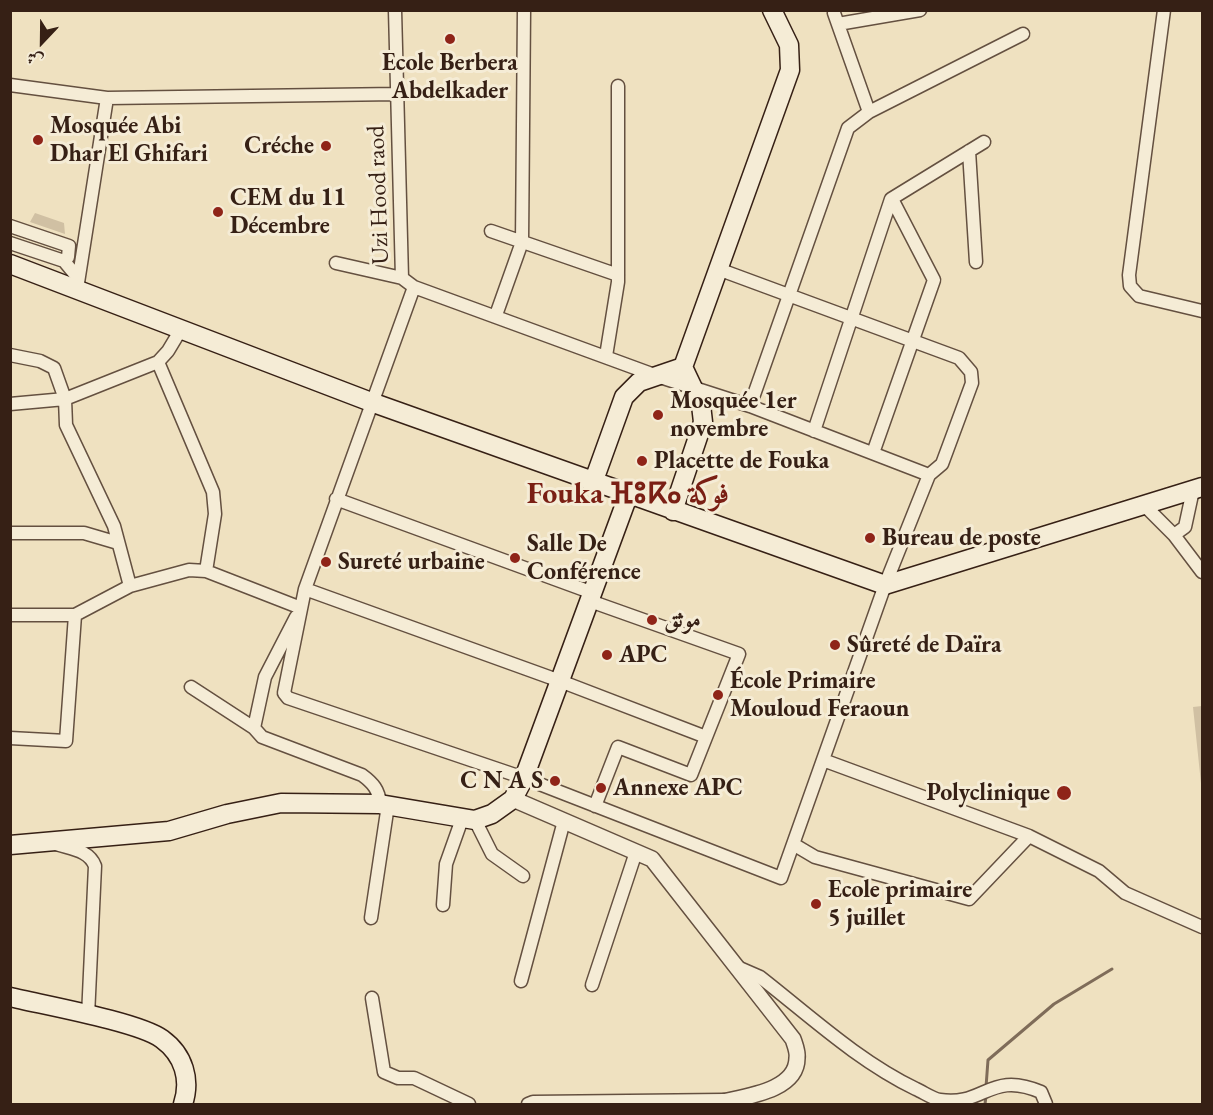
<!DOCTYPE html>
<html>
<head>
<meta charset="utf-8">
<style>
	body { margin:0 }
	#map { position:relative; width:1213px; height:1115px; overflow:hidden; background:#efe1c0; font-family:"EB Garamond",Amiri,serif }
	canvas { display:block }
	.frame { position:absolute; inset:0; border:12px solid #362015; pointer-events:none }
	.north { position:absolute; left:12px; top:12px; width:60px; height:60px; -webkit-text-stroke:4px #f5ecd6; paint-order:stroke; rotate:202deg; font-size:16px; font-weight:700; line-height:24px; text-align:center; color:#362015 }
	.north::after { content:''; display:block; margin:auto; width:21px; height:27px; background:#362015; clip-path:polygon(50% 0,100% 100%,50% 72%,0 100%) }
</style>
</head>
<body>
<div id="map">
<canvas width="1213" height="1115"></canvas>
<div class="frame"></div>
<div class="north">ش</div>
</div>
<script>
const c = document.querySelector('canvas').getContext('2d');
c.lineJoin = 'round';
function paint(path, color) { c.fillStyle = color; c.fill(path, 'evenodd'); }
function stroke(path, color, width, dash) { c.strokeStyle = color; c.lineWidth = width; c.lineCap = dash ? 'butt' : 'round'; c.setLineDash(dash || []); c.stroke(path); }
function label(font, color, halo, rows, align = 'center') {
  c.font = font + ' "EB Garamond",Amiri,"Noto Sans Tifinagh",serif'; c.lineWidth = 6; c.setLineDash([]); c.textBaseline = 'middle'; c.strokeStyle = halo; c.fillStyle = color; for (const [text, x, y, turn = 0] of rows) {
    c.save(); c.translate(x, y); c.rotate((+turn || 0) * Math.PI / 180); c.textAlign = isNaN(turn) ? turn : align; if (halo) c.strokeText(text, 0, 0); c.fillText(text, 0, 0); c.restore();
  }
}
const green = new Path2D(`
	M 35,213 L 64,223 L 65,234 L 30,222 Z
	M 1202,706 L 1202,793 L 1193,707 Z`);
const stream = new Path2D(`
	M 986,1087 L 988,1060 L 1054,1004 L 1112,969
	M 985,1104 L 986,1096`);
const minor = new Path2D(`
	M 395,10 L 402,278 L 414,287 L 305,589 L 284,693 L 288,698 L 524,778 L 781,878 L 885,585 L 929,475 L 942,464 L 972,383 L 971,372 L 959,358 L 718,269
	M 1164,10 L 1129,275 L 1130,286 L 1139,296 L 1202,311
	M 838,24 L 920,10
	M 10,85 L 107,98 L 397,94
	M 869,112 L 1023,34
	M 969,151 L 976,262
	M 10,226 L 69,246 L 68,257 L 64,261
	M 491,231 L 618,275
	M 10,243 L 64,261 L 78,278
	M 336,263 L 402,278
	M 414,287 L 657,376 L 750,406 L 929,475
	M 77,289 L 107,98
	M 496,315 L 522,242 L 524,10
	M 10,355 L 40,361 L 54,368 L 65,399 L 66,425 L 114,526 L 130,586 L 75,615 L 66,741 L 10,738
	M 606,356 L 618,282 L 618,86
	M 158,362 L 213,492 L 215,514 L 206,571
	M 10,404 L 65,399 L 158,362 L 168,351 L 180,331
	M 750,406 L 848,128 L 869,112 L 834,13
	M 814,431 L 891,199 L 984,142
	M 873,453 L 934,280 L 892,199
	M 336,499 L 593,593
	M 1143,504 L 1174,535 L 1185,527 L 1193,490
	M 10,533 L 84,533 L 118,543
	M 1174,535 L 1202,572
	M 130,586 L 189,570 L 206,571 L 301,608
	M 305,589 L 560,681 L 706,737
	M 590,601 L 739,654 L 691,775 L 618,747 L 595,806
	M 10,615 L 75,615
	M 296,617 L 265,677 L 254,728 L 262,737 L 362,775 C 373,783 379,790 380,804
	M 191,687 L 254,728
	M 823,760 L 1029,836 L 1099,871 L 1125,893 L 1202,927
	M 475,820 L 492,854 L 523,876
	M 56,844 C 71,849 89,850 95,866 L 88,1016
	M 793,844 L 815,857 L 969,899 L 1029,836
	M 443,905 L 446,864 L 462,819
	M 371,918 L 388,805
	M 737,967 L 760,977 C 810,1016 858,1061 916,1089 C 923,1092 933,1099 940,1100 C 984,1107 990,1070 1041,1092 L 1046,1104
	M 521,981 L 564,821
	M 592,985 L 636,852
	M 372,998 L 384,1072 L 398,1078 L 414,1078 L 469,1104
	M 528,1104 L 533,1102 L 724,1100`);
const tertiary = new Path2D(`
	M 513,799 L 652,859 L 793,1039 C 795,1045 798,1052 797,1058 C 797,1093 739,1097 715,1104`);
const secondary = new Path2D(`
	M 10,264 L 371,402 L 885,585 L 1202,487
	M 593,483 L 624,397 L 639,382 L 683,367
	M 673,511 L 703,422 L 701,405 L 683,367 L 790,70 L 789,45 L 772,10
	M 10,845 L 169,831 L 227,814 L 281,803 L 380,804 L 475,820 L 492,814 L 513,799 L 524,778 L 628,496
	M 10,997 C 43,1005 139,1022 162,1039 C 184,1055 191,1080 183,1104`);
const markers = [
	[450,39,6,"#8f2418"],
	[38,140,6,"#8f2418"],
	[326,146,6,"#8f2418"],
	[218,212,6,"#8f2418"],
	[658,415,6,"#8f2418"],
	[642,461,6,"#8f2418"],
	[870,538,6,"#8f2418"],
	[515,558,6,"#8f2418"],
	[326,562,6,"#8f2418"],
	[652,620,6,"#8f2418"],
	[835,645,6,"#8f2418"],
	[607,655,6,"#8f2418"],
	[718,695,6,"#8f2418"],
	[555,781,6,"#8f2418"],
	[601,788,6,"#8f2418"],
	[1064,793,8,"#8f2418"],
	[816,904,6,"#8f2418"]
];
const poiNames = [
	["Ecole Berbera",450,63,"center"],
	["Abdelkader",450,91,"center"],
	["Mosquée Abi",50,126],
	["Dhar El Ghifari",50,154],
	["Créche",314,146,"right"],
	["CEM du 11",230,198],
	["Décembre",230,226],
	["Mosquée 1er",670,401],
	["novembre",670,429],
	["Placette de Fouka",654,461],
	["Bureau de poste",882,538],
	["Salle De",527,544],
	["Conférence",527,572],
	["Sureté urbaine",338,562],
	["موثق",664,620],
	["Sûreté de Daïra",847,645],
	["APC",619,655],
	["École Primaire",730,681],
	["Mouloud Feraoun",730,709],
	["C N A S",543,781,"right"],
	["Annexe APC",613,788],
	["Polyclinique",1050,793,"right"],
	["Ecole primaire",828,890],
	["5 juillet",828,918]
];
const streetNames = [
	["Uzi Hood raod",379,195,-92]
];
const districtNames = [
	["Fouka ⴼⵓⴽⴰ فوكة",628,495]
];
paint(green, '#d0c0a3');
stroke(stream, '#7f6c59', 3);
stroke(minor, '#645040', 15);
stroke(tertiary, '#645040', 18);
stroke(secondary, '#362015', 21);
stroke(minor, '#f5ecd6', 12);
stroke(tertiary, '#f5ecd6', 15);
stroke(secondary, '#f5ecd6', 18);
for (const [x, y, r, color] of markers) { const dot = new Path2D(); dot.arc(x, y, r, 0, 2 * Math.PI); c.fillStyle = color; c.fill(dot); stroke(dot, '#f5ecd6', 2); }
label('bold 24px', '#362015', '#f5ecd6', poiNames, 'left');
label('24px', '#362015', '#f5ecd6', streetNames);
label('bold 30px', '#7a1f14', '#f5ecd6', districtNames);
</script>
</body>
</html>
